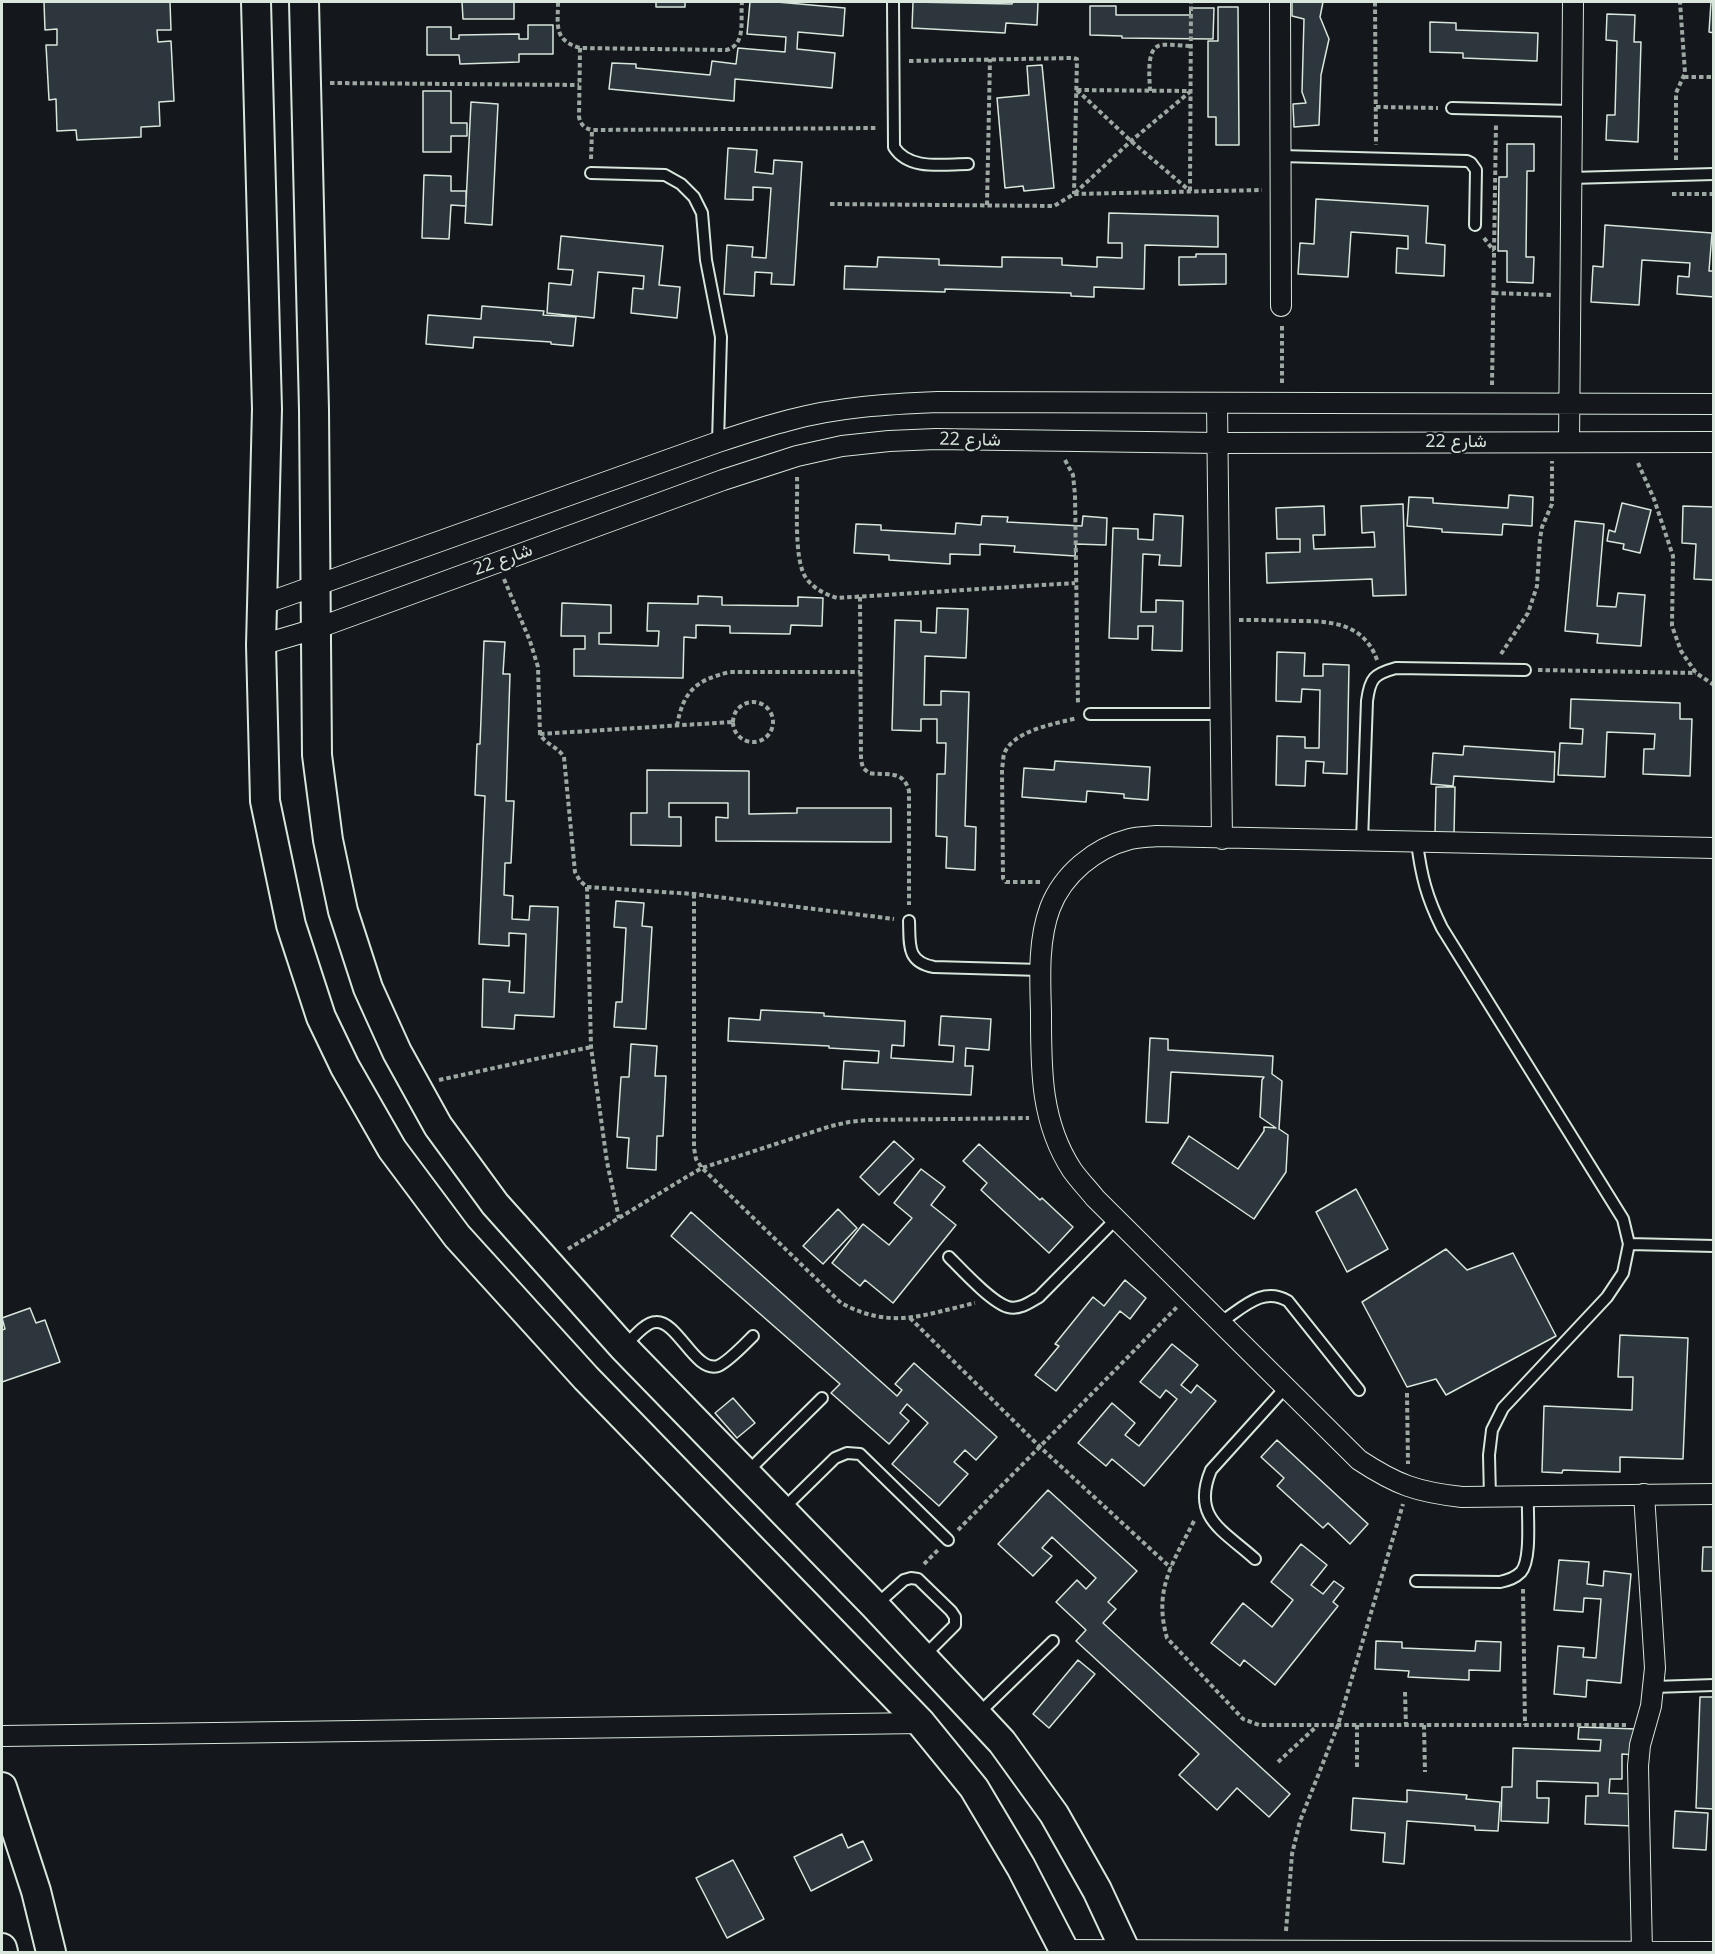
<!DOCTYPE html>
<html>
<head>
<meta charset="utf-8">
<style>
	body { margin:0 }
	#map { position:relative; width:1715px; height:1954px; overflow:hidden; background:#14181c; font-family:"Open Sans",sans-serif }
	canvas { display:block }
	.frame { position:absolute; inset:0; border:3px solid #d8e6dc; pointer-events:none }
</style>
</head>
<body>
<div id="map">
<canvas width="1715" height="1954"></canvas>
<div class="frame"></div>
</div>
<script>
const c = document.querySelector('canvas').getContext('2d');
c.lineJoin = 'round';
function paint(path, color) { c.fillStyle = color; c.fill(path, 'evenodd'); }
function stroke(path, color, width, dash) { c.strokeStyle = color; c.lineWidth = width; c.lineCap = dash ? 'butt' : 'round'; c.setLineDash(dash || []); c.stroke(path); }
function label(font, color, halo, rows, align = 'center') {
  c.font = font + ' "Open Sans",Vazirmatn,sans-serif'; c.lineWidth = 4.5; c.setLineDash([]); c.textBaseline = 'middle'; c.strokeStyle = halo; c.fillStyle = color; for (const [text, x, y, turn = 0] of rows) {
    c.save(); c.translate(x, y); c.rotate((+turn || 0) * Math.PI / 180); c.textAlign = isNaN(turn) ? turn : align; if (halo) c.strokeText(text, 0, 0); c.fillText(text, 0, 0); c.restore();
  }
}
const building = new Path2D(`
	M 44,2 L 170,2 L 171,30 L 157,30 L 158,42 L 171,41 L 174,101 L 159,102 L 160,126 L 141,127 L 141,137 L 77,140 L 76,130 L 57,131 L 56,99 L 49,100 L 46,45 L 57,45 L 57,29 L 45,30 Z
	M 462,2 L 514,2 L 514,19 L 463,19 Z
	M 656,2 L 685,2 L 685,7 L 656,7 Z
	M 750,2 L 777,2 L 845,8 L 843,36 L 798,32 L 797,49 L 835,53 L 832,88 L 735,79 L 734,101 L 609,89 L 612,63 L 636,64 L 636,68 L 710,75 L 712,61 L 736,64 L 738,48 L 785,52 L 786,37 L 747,34 Z
	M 913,2 L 1012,4 L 1013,2 L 1038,2 L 1037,25 L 1006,23 L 1005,33 L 912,28 Z
	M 1292,2 L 1323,2 L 1320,17 L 1329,39 L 1321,75 L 1319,125 L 1294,127 L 1293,104 L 1306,103 L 1302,92 L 1304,19 L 1292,16 Z
	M 1711,2 L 1714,2 L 1714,33 L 1709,32 Z
	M 1090,6 L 1116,6 L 1116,15 L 1190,15 L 1190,8 L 1214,8 L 1213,39 L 1122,38 L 1122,36 L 1090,35 Z
	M 1218,7 L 1238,7 L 1239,145 L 1216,145 L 1216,117 L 1208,117 L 1208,41 L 1218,41 Z
	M 1607,14 L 1635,15 L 1634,42 L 1641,42 L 1638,142 L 1606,140 L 1607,115 L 1615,115 L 1617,41 L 1606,40 Z
	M 1430,22 L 1456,23 L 1456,30 L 1538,33 L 1537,61 L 1463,58 L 1463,53 L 1430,52 Z
	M 528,25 L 553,25 L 553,54 L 519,54 L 519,62 L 460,64 L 459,55 L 427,55 L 427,27 L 451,27 L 451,39 L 459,39 L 459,35 L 519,34 L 519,39 L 528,39 Z
	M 1042,65 L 1054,188 L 1024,191 L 1023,186 L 1005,188 L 997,98 L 1029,95 L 1027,66 Z
	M 423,91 L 451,91 L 451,123 L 467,123 L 467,136 L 451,136 L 451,152 L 423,152 Z
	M 471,102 L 498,104 L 492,225 L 465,223 Z
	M 1507,144 L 1534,144 L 1534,171 L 1527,171 L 1526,257 L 1534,257 L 1533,283 L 1507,282 L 1507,251 L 1498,251 L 1499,177 L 1507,177 Z
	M 728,148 L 757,150 L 755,172 L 773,174 L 774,160 L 802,162 L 794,285 L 771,284 L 772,273 L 755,272 L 754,296 L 724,294 L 727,245 L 753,247 L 752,257 L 766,258 L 771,188 L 753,187 L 753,200 L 725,199 Z
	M 424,175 L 451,176 L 451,191 L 466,191 L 466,206 L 451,205 L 449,239 L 422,238 Z
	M 1316,199 L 1428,206 L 1426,243 L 1445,245 L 1444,276 L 1396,273 L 1397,248 L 1408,249 L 1408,236 L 1351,232 L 1348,277 L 1298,274 L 1300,243 L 1314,244 Z
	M 1109,213 L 1218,216 L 1218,247 L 1145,245 L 1144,289 L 1094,287 L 1094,297 L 1071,296 L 1071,293 L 945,289 L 945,292 L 844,289 L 845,266 L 877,267 L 878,257 L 939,259 L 939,265 L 1002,267 L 1002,257 L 1062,258 L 1062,265 L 1097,267 L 1097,257 L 1122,258 L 1122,243 L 1108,243 Z
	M 1605,225 L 1712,233 L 1709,271 L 1714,271 L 1714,297 L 1677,294 L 1678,276 L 1689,277 L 1690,263 L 1642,260 L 1639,305 L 1591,302 L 1593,266 L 1603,267 Z
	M 561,236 L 663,246 L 659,285 L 680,287 L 677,318 L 631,313 L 633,288 L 643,289 L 644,276 L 598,272 L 594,318 L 547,313 L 549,283 L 571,285 L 573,270 L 558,269 Z
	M 1196,254 L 1226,254 L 1226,284 L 1179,285 L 1179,257 L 1196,257 Z
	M 482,306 L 544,311 L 543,315 L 576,317 L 573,346 L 551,344 L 551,342 L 474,337 L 473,348 L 426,344 L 428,315 L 481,319 Z
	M 1509,495 L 1533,497 L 1532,526 L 1503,524 L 1502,535 L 1442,532 L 1442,529 L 1407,526 L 1409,497 L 1433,498 L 1433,503 L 1508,508 Z
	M 1622,503 L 1651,510 L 1640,553 L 1623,549 L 1624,544 L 1607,541 L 1609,530 L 1615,532 Z
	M 1403,504 L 1406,595 L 1373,596 L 1372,579 L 1267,583 L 1266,553 L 1300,552 L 1300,539 L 1277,539 L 1276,508 L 1324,506 L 1325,535 L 1313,535 L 1314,549 L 1375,547 L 1374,532 L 1362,533 L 1361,506 Z
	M 1683,506 L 1714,507 L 1714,580 L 1694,579 L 1696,544 L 1682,543 Z
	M 1154,514 L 1183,516 L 1181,566 L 1159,565 L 1160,555 L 1143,554 L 1141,612 L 1156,612 L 1156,600 L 1183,601 L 1182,651 L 1152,650 L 1153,626 L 1138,626 L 1138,639 L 1109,638 L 1113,528 L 1138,529 L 1138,539 L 1153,540 Z
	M 982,516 L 1008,517 L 1007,522 L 1082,526 L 1083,516 L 1107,518 L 1106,545 L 1076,544 L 1075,556 L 1014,552 L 1015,546 L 980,544 L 980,555 L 950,554 L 950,564 L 889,560 L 889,555 L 854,553 L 856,524 L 881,525 L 881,530 L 955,534 L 956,523 L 981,525 Z
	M 1575,521 L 1604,524 L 1597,606 L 1616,607 L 1618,593 L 1645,595 L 1641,646 L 1597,643 L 1598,634 L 1565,631 Z
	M 698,596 L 722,597 L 722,605 L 798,606 L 798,597 L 823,598 L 822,626 L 791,625 L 790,634 L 730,633 L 730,626 L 696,625 L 696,638 L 684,637 L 683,678 L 574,676 L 574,649 L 585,649 L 585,636 L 561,636 L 562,603 L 611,605 L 611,633 L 599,633 L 599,644 L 658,646 L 659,631 L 647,631 L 648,603 L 698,604 Z
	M 937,608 L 968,609 L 966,658 L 925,656 L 924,705 L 941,705 L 941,691 L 969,692 L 965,826 L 976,827 L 975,870 L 946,868 L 947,837 L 936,836 L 937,774 L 945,774 L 946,743 L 937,743 L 937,719 L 921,719 L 921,731 L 892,730 L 895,620 L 921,621 L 921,632 L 936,633 Z
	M 484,641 L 505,642 L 503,674 L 510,674 L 506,801 L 514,801 L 511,863 L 505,863 L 504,895 L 513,896 L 512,919 L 529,920 L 530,906 L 558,907 L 554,1017 L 515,1015 L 514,1029 L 482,1027 L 483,979 L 510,981 L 509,992 L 524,993 L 526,934 L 509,933 L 509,946 L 479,944 L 485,796 L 475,795 L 477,744 L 480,744 Z
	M 1277,652 L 1305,653 L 1304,676 L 1323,676 L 1323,664 L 1349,665 L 1347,774 L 1323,773 L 1324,762 L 1306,761 L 1305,786 L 1276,785 L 1277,736 L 1305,737 L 1305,748 L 1319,748 L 1320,690 L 1302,689 L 1301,702 L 1276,701 Z
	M 1571,699 L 1680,703 L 1680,719 L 1692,719 L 1690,776 L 1643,774 L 1644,749 L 1654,749 L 1655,734 L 1607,732 L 1605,777 L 1558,775 L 1560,743 L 1582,744 L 1583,729 L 1570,728 Z
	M 1464,746 L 1555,752 L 1554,782 L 1454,776 L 1453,786 L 1431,784 L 1433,753 L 1463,755 Z
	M 1055,761 L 1150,767 L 1148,800 L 1124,798 L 1124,794 L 1087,791 L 1086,802 L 1022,797 L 1024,768 L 1054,770 Z
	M 647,770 L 749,771 L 749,814 L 797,813 L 797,808 L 891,808 L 891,842 L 716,841 L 716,817 L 728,818 L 728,803 L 669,803 L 669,817 L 681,817 L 681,846 L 631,845 L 631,813 L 647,813 Z
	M 1436,787 L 1455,787 L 1454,835 L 1435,835 Z
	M 616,901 L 644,903 L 642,926 L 652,927 L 646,1029 L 614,1027 L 616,1002 L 622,1002 L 626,928 L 614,927 Z
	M 761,1010 L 824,1013 L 824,1016 L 905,1021 L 904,1046 L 892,1045 L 891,1058 L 953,1062 L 954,1046 L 939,1045 L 941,1016 L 991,1019 L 989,1050 L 966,1048 L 965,1066 L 973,1066 L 971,1095 L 842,1089 L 844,1061 L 878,1063 L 879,1051 L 829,1048 L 829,1046 L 728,1041 L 729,1018 L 760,1020 Z
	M 1150,1038 L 1168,1039 L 1168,1050 L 1273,1056 L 1272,1074 L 1282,1081 L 1279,1129 L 1288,1135 L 1286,1172 L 1254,1219 L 1172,1163 L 1189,1136 L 1238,1169 L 1264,1131 L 1264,1127 L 1276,1128 L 1260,1117 L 1262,1080 L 1264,1077 L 1171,1072 L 1168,1123 L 1146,1122 Z
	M 631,1044 L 657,1046 L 655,1076 L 666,1076 L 663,1136 L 657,1136 L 656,1170 L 627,1168 L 629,1138 L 617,1137 L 621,1077 L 629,1077 Z
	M 894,1141 L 914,1159 L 879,1195 L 860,1177 Z
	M 979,1144 L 1040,1200 L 1042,1198 L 1073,1227 L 1049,1253 L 981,1190 L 987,1183 L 963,1161 Z
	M 921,1169 L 945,1187 L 931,1205 L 956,1225 L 893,1303 L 865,1280 L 860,1286 L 832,1263 L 863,1224 L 889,1245 L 912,1218 L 894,1203 Z
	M 1356,1189 L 1388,1249 L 1347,1272 L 1316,1212 Z
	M 838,1209 L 857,1228 L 823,1264 L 803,1246 Z
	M 691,1212 L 897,1396 L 902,1390 L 895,1384 L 914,1363 L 997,1437 L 976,1460 L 965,1450 L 954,1462 L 968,1474 L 939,1506 L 892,1464 L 928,1423 L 907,1404 L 900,1413 L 909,1421 L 889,1444 L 831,1393 L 840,1384 L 671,1236 Z
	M 1446,1249 L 1467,1270 L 1513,1253 L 1556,1336 L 1446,1395 L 1436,1379 L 1407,1387 L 1362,1302 Z
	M 1125,1280 L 1146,1298 L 1130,1319 L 1120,1311 L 1056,1391 L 1035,1375 L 1059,1346 L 1055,1344 L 1093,1297 L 1104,1306 Z
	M 30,1308 L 36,1323 L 45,1320 L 60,1362 L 2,1382 L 2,1330 L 5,1329 L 2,1318 Z
	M 1620,1335 L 1688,1338 L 1683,1459 L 1620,1457 L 1620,1472 L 1563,1470 L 1562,1473 L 1542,1472 L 1544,1406 L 1632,1410 L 1633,1377 L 1618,1377 Z
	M 1172,1344 L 1198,1365 L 1181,1385 L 1191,1393 L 1197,1385 L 1216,1401 L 1144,1486 L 1112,1459 L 1106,1466 L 1078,1443 L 1112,1403 L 1135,1423 L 1125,1435 L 1139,1446 L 1177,1399 L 1166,1390 L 1160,1398 L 1140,1382 Z
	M 733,1398 L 755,1423 L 737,1438 L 715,1413 Z
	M 1277,1440 L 1368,1524 L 1350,1544 L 1328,1523 L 1323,1528 L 1277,1486 L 1284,1478 L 1261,1457 Z
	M 1048,1490 L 1137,1571 L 1108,1602 L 1116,1609 L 1103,1623 L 1290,1794 L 1269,1817 L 1237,1788 L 1217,1810 L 1179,1775 L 1199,1754 L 1076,1641 L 1086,1630 L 1056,1602 L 1077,1580 L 1086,1589 L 1096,1578 L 1052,1537 L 1042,1548 L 1052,1556 L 1033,1576 L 998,1544 Z
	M 1301,1544 L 1327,1565 L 1311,1585 L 1323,1594 L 1334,1581 L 1344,1588 L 1333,1602 L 1338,1606 L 1275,1685 L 1244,1660 L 1240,1666 L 1211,1643 L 1243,1603 L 1272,1627 L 1293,1600 L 1271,1582 Z
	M 1703,1547 L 1714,1547 L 1714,1571 L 1702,1571 Z
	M 1559,1560 L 1589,1562 L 1587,1584 L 1603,1586 L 1604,1571 L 1631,1574 L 1621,1683 L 1587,1680 L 1586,1697 L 1554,1694 L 1558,1646 L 1584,1648 L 1583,1657 L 1596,1658 L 1601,1599 L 1584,1598 L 1583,1612 L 1554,1610 Z
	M 1376,1641 L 1402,1642 L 1402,1648 L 1475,1651 L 1476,1641 L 1501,1642 L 1500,1671 L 1469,1670 L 1469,1680 L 1408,1677 L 1409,1671 L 1375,1669 Z
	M 1078,1660 L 1095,1674 L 1049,1728 L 1033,1714 Z
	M 1700,1697 L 1714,1697 L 1714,1809 L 1696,1808 Z
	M 1579,1727 L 1637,1729 L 1636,1755 L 1622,1754 L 1622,1779 L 1610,1779 L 1609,1793 L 1634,1794 L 1633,1826 L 1585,1824 L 1586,1796 L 1598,1796 L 1598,1783 L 1537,1781 L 1537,1798 L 1549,1798 L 1548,1823 L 1501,1821 L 1502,1787 L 1512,1787 L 1513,1748 L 1600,1751 L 1601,1740 L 1578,1739 Z
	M 1407,1790 L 1467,1795 L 1466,1799 L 1500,1802 L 1498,1831 L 1475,1830 L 1475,1826 L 1407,1821 L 1404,1864 L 1383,1862 L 1385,1833 L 1351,1830 L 1353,1798 L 1407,1802 Z
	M 1675,1811 L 1708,1813 L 1706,1850 L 1673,1848 Z
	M 842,1834 L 848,1848 L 863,1841 L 872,1860 L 811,1891 L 794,1857 Z
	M 733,1860 L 764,1919 L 727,1938 L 696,1878 Z`);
const path = new Path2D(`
	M 558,2 C 558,25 553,40 580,48 L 726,50 C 747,45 740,18 742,2
	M 1375,2 L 1376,145
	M 580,48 L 579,117 C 581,125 584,128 592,130 L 878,128
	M 909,61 L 1073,58 L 1077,59 L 1074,194
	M 1684,77 L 1714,77
	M 330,83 L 579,85
	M 1077,90 L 1131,141 L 1190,191
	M 1077,90 L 1190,91
	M 1150,91 C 1150,79 1145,48 1161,45 C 1170,44 1182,46 1191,46
	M 1376,107 L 1438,108
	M 591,159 L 592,130
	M 1676,160 L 1676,93 L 1685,73 L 1680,2
	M 1190,191 L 1191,2
	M 1075,193 L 1131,141 L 1191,91
	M 1672,194 L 1714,194
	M 830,204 L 1054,206 L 1074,194 L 1262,190
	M 987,205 L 990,59
	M 1484,238 L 1494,251
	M 1494,293 L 1551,295
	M 1282,326 L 1282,384
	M 1492,385 L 1496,123
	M 1065,460 L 1073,475 L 1075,495 L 1078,705
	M 1638,463 L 1654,499 L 1673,556 L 1672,626 L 1681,651 L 1696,673 L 1714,685
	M 797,477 C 798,502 793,559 806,578 C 814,589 825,594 837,598 L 1075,583
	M 504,579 L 530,641 L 538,667 L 540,734 C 546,745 557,746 564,757 L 575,872 L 580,881 L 587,887 L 591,1047 L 607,1162 L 619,1218
	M 860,597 L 861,760 L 863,768 L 869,773 C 887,776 903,769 909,791 L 909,905
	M 1239,620 C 1256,620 1273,620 1291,621 C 1325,621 1363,620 1377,660
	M 1501,654 L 1528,613 L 1537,586 L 1540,539 L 1542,527 L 1552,504 L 1552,461
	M 1538,670 L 1696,673
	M733 722a20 20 0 1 1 40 0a20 20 0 1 1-40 0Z
	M 677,726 C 683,691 696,680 730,672 L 860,672
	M 540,734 L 732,722
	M 1040,882 L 1006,882 L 1003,878 L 1002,768 C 1003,764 1003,758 1004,754 C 1013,730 1055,724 1077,718
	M 587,887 L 694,894 L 894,919
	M 694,894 L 694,1148 L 696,1159 L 702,1168 L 841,1303 C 892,1330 922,1315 975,1303
	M 439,1080 L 591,1047
	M 568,1249 L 688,1176 L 702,1168 L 831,1126 L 849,1122 L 868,1120 L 1029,1118
	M 910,1318 L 1040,1447 L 1171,1568
	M 1407,1393 L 1408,1464
	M 1194,1521 C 1173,1563 1153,1589 1167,1638 L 1243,1719 L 1259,1725 L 1626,1725
	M 958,1530 L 1178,1306
	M 924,1564 L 938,1550
	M 1523,1589 L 1525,1725
	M 1405,1692 L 1406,1725
	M 1357,1725 L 1357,1770
	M 1424,1725 L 1425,1772
	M 1278,1762 L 1317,1726
	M 1286,1931 L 1292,1854 L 1300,1821 L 1338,1725 L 1403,1504`);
const lane = new Path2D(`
	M 893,2 L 894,147 C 909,171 944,164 968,164
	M 1452,108 L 1572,111
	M 1281,156 L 1467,161 L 1471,163 L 1476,170 L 1475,225
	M 591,173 L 665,175 L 681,184 L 694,197 L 702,213 L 706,260 L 721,337 L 718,442
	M 1571,178 L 1714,174
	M 1090,714 L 1221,714
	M 1362,841 L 1367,701 C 1370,678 1374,674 1396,668 L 1525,670
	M 1417,842 C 1421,876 1427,898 1442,928 L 1623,1219 L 1629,1244 L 1623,1273 L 1607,1297 L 1503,1408 L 1492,1430 L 1489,1455 L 1490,1497
	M 909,921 C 910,944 906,962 934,967 L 1040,970
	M 1629,1244 L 1714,1246
	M 949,1257 C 962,1270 991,1302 1008,1307 C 1019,1310 1029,1303 1039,1297 L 1116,1219
	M 1221,1322 C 1243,1308 1262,1286 1288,1301 L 1359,1390
	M 624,1347 C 632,1339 645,1322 656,1322 C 678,1321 695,1373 718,1366 C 728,1362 745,1344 753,1336
	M 747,1472 L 822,1398
	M 782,1510 L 835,1458 L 847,1453 L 860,1454 L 948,1540
	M 1255,1559 C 1223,1530 1191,1518 1211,1470 L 1286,1387
	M 1416,1581 L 1500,1582 C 1509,1580 1515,1578 1521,1572 C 1532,1559 1527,1514 1528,1497
	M 876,1605 L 904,1580 L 911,1578 L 918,1579 L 951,1611 L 955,1617 L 955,1625 L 923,1657
	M 1654,1687 L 1714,1685
	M 978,1714 L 1053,1641`);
const street = new Path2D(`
	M 1280,2 L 1281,306
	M 1217,403 L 1222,839
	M 1569,442 L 1573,2
	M 261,605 L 718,442 C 742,434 766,426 790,420 C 838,407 888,404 938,402 L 1714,404
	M 261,645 L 315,629 L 723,480 L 797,456 L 842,446 L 889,441 L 936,439 L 1217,443 L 1714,442
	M 1714,848 L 1157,836 C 1148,837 1138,837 1130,839 C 1095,848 1063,874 1050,908 C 1038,940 1040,978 1041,1012 C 1041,1068 1040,1121 1072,1170 C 1079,1180 1088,1189 1095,1198 L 1359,1460 C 1397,1485 1417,1492 1462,1497 L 1714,1494
	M 2,1736 L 921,1723
	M 1064,1950 L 1712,1952
	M 1642,1952 L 1638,1766 L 1640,1745 L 1651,1706 L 1655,1668 L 1644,1494`);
const secondary = new Path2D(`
	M 256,2 L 267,409 L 261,645 L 265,801 L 291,925 L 321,1017 L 345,1067 L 392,1149 L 457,1236 L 586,1378 L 921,1723 L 974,1788 L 1021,1867 L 1065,1952
	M 304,2 L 314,410 L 317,755 L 328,840 L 343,911 L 368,988 L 397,1052 L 438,1126 L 495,1204 L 623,1347 L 875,1606 L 1002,1742 L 1054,1814 L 1097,1890 L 1126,1952
	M 2,1787 L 36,1891 L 51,1952
	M 2,1948 L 3,1952`);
const streetNames = [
	["شارع 22",970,440,1],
	["شارع 22",1456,442],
	["شارع 22",503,560,-20]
];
paint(building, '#2c363c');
stroke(building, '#d8e6dc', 1.5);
stroke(lane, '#d8e6dc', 14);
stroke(street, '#d8e6dc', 22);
stroke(secondary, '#d8e6dc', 32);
stroke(path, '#9da8a2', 4, [4.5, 3]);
stroke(lane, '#14181c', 10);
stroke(street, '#14181c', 20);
stroke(secondary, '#14181c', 28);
label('18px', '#d8e6dc', '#14181c', streetNames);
</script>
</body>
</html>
